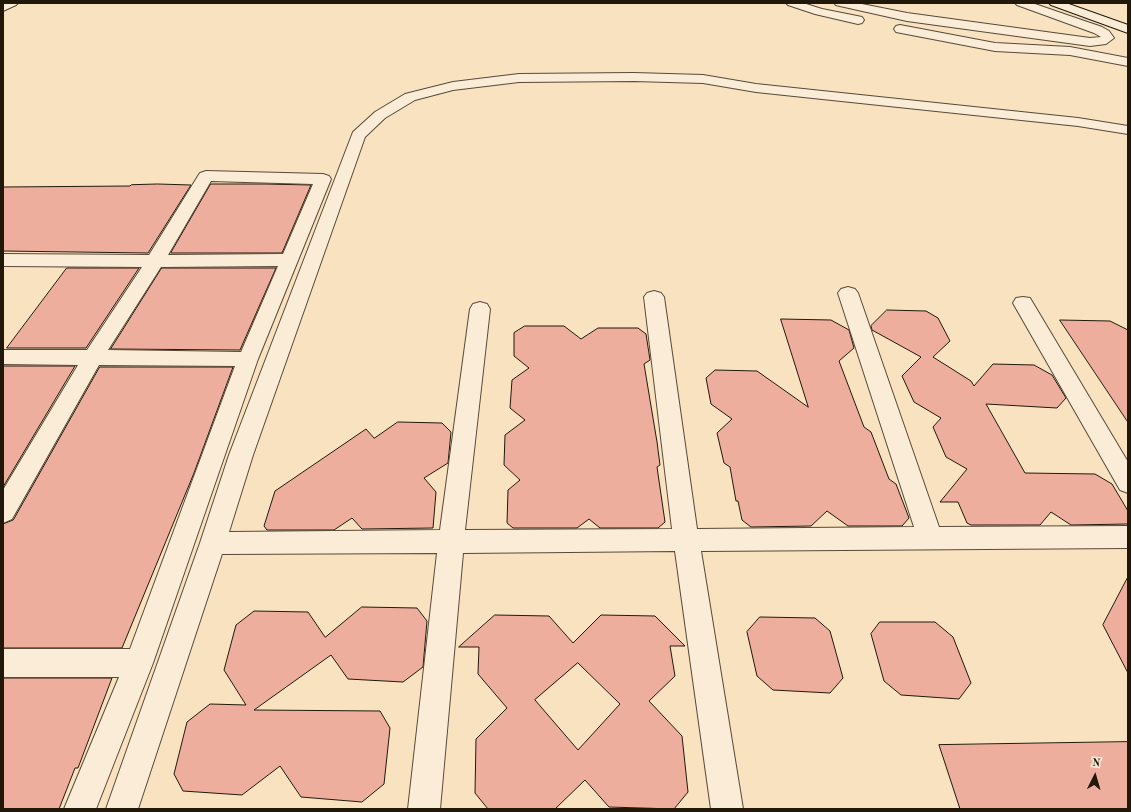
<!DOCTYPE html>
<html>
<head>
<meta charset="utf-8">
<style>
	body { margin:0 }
	#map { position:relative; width:1131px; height:812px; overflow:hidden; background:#f8e2c0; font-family:"Old Standard TT",serif }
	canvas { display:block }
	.frame { position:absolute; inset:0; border:4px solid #22180a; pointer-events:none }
	.north { position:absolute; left:1075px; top:756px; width:40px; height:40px; -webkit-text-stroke:3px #faecd6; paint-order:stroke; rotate:5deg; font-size:11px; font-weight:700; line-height:16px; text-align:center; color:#22180a }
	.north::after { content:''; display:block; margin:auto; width:14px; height:18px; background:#22180a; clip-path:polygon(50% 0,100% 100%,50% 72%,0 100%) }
</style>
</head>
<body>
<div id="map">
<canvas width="1131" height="812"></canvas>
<div class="frame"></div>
<div class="north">N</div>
</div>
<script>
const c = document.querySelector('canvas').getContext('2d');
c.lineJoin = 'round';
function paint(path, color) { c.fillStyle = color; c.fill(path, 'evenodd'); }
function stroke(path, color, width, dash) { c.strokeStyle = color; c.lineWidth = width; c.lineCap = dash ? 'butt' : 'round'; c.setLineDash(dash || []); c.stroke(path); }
const building = new Path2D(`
	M 158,184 L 191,185 L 148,253 L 3,251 L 3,187 L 130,186 L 131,185 Z
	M 211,184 L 265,184 L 311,185 L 282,253 L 171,253 Z
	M 67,268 L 139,268 L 86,348 L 7,348 Z
	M 162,268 L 276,268 L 240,350 L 111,349 Z
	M 887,310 L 926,311 L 938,318 L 950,341 L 933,357 L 971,381 L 974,386 L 993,364 L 1034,365 L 1052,375 L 1066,398 L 1057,408 L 986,404 L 1025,473 L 1095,474 L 1112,484 L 1128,511 L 1128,524 L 1071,525 L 1051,512 L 1040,525 L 971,525 L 967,523 L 958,502 L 940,502 L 967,469 L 946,457 L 933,427 L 941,418 L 914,402 L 902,376 L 921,357 L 872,330 L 871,326 Z
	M 781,319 L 831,320 L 849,330 L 854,348 L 839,361 L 864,427 L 871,432 L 889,479 L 896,484 L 909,518 L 902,526 L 848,526 L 827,511 L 811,526 L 751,527 L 742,520 L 738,501 L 736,501 L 730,467 L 724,463 L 717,433 L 732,419 L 711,404 L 706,378 L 715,370 L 757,371 L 808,407 Z
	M 1060,320 L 1110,321 L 1128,330 L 1128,422 Z
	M 525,326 L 564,326 L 581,339 L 598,328 L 638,328 L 646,334 L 650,360 L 644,364 L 657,442 L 660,465 L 657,467 L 665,522 L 658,528 L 600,528 L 589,519 L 577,528 L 513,528 L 507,523 L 508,490 L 520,480 L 504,465 L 505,435 L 525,420 L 510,408 L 512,380 L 529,368 L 514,356 L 514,333 Z
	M 3,366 L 75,366 L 3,487 Z
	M 100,367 L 233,367 L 194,473 L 122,648 L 3,648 L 3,524 L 13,520 Z
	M 398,422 L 442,423 L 451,432 L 448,463 L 424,478 L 436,492 L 433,528 L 362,529 L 352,518 L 334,530 L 267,530 L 264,526 L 275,491 L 366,429 L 374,438 Z
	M 1128,577 L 1128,673 L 1103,625 Z
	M 362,607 L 417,608 L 427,621 L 423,667 L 403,682 L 348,679 L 331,655 L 254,710 L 380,711 L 390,728 L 384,784 L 362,802 L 301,797 L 280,766 L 242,795 L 183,791 L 174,774 L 187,722 L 210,704 L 246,705 L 224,670 L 236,625 L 254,611 L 308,612 L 325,637 Z
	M 495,615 L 549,616 L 573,643 L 601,615 L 655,616 L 685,646 L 670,646 L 675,676 L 649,701 L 682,736 L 688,792 L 674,809 L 609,807 L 585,780 L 555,809 L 488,809 L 475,793 L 476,739 L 507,708 L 478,674 L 479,647 L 459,647 ZM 578,663 L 620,704 L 578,750 L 535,700 Z
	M 760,617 L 815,618 L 830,631 L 843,678 L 830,693 L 773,690 L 757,676 L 747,632 Z
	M 880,622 L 935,622 L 953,637 L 971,683 L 959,699 L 901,695 L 884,681 L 871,634 Z
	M 3,678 L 112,678 L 78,768 L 75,768 L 59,809 L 3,809 Z
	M 1128,742 L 1128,809 L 960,809 L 939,745 Z`);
const street = new Path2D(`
	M 3,3 L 18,3 L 16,5 L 3,11 Z
	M 786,3 L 803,3 L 822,9 L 862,17 L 864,20 L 862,23 L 858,24 L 815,14 L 788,5 Z
	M 834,3 L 857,3 L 907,13 L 1090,38 L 1101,37 L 1094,33 L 1017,5 L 1015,3 L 1032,3 L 1102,27 L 1109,31 L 1114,38 L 1106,44 L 1090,46 L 907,21 L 840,6 L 836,5 Z
	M 900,25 L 995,43 L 1070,47 L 1128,58 L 1128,66 L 1070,55 L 995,51 L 896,32 L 894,29 L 896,26 Z
	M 634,73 L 703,75 L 756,84 L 1078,118 L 1128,126 L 1128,134 L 1078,126 L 756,92 L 703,83 L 634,81 L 519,82 L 453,90 L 415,100 L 385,118 L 365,137 L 253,455 L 229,532 L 440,530 L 470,309 L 473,304 L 480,302 L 487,304 L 490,309 L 465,530 L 672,529 L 644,297 L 647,293 L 654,291 L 661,293 L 664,297 L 697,529 L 914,527 L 838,293 L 841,289 L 848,287 L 855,289 L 858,293 L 939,527 L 1128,526 L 1128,548 L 701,551 L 743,809 L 711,809 L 675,551 L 463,553 L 440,809 L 408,809 L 437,553 L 222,554 L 138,809 L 106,809 L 200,543 L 229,455 L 353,132 L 375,112 L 405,94 L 453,82 L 519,74 Z
	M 206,171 L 323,174 L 329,176 L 331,179 L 258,359 L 153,663 L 96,809 L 64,809 L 119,677 L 3,677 L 3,649 L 130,649 L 235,366 L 99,365 L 12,519 L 3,523 L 3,490 L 78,365 L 3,364 L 3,350 L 87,350 L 142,267 L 3,266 L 3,254 L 149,255 L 198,176 L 200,173 ZM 211,181 L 313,184 L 283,254 L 168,255 ZM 278,266 L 241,352 L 108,350 L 161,267 Z
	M 1023,297 L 1030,298 L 1128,462 L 1128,493 L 1120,490 L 1013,303 L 1016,298 Z`);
const secondary = new Path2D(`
	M 1049,3 L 1066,3 L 1128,25 L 1128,33 L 1051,5 Z`);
paint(building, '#eeae9e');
stroke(building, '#22180a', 1);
stroke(street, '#584a38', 2);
stroke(secondary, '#22180a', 2);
paint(street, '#faecd6');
paint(secondary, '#faecd6');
</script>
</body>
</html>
